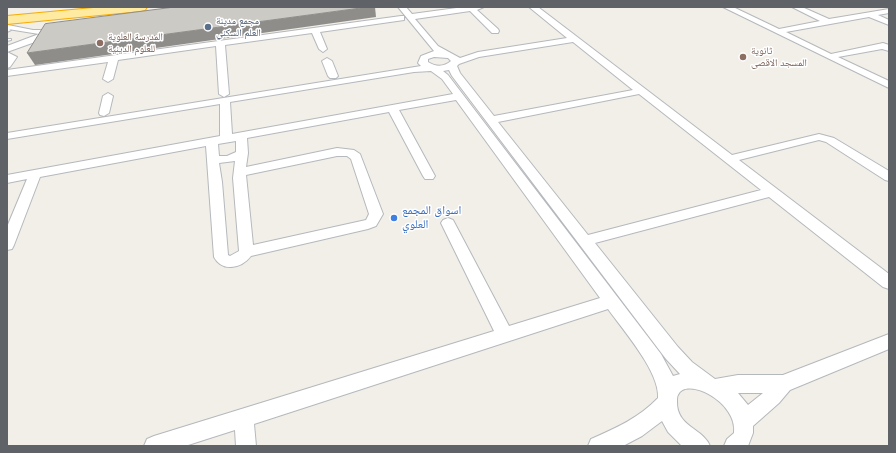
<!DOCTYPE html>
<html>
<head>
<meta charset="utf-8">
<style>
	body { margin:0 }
	#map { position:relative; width:896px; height:453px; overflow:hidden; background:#f1efe8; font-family:Arial,sans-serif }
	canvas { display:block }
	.frame { position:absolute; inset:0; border:8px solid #5f6368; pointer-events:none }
</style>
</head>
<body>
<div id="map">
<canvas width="896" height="453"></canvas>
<div class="frame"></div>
</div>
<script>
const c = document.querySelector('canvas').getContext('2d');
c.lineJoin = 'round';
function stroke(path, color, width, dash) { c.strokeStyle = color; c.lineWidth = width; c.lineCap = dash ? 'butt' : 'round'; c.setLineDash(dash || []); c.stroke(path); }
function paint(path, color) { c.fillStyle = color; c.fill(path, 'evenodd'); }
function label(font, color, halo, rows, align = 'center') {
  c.font = font + ' Arial,"Noto Naskh Arabic",sans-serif'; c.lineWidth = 3; c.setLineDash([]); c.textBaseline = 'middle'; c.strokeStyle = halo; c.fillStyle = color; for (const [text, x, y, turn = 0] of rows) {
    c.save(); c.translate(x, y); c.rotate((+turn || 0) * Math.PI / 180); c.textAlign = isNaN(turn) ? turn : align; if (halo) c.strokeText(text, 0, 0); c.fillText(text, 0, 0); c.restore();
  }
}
const service = new Path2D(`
	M 7,29 L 9,29 L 11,30 L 7,32 Z
	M 7,39 L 11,39 L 11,40 L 7,41 Z`);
const minor = new Path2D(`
	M 398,7 L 406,7 L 412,14 L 464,7 L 484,7 L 477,10 L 498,29 L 499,31 L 498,33 L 492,33 L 470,11 L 415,19 L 438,46 L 460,58 L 478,52 L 567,38 L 529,7 L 538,7 L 732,155 L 819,134 L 834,138 L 889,171 L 889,181 L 885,180 L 826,142 L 819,140 L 739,160 L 889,274 L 889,289 L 883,287 L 769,197 L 595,243 L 678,347 L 692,362 L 715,379 L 738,375 L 783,375 L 889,334 L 889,349 L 790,390 L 779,403 L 753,426 L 753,433 L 748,446 L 724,446 L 727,439 L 734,433 C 738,402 686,376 678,395 C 677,396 677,400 677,401 C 676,427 703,428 710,446 L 682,446 L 668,432 L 662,421 L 642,436 L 623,446 L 588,446 L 591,439 C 616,428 639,418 658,398 C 660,372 623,330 608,309 L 254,424 L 256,446 L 236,446 L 235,430 L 185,446 L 144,446 L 147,439 L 154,436 L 494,331 L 441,223 L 443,220 L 448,218 L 453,220 L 509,326 L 600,298 L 456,100 L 399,110 L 435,176 L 433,179 L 425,179 L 423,176 L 389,112 L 247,138 L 248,153 L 246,167 L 337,148 L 354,150 L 360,154 L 383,214 L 376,226 L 368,229 L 251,256 C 241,269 222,272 214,257 L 206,146 L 40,177 L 14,245 L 12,249 L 7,250 L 7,227 L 27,179 L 7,183 L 7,175 L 220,136 L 220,104 L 7,139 L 7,133 L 421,66 L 418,63 L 421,56 L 434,51 ZM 573,42 L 633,90 L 494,116 L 460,73 L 457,66 L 459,64 L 479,57 ZM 434,57 L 448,58 L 451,61 C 444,67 436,67 428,62 L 428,59 ZM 449,70 L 452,76 L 666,359 L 680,374 L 673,376 L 661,354 L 448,75 L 443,71 ZM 431,71 L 442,79 L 453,94 L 232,134 L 230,102 L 414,72 ZM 639,94 L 761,190 L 588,235 L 498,122 ZM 236,141 L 236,152 L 227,156 L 219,156 L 218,144 ZM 337,156 L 347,156 L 351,159 L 369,214 L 366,220 L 253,245 L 246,175 ZM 235,161 L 233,178 L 239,251 L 230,256 L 228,255 L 222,182 L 219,163 ZM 738,393 L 763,393 L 748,405 Z
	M 723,7 L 733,7 L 779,29 L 820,21 L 792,7 L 802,7 L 829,19 L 889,9 L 889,13 L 878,15 L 889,20 L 889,25 L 869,17 L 786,32 L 831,54 L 883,43 L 889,45 L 889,51 L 882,49 L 838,57 L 889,81 L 889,88 Z
	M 401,16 L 404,16 L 404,20 L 320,32 L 327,49 L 323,52 L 319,49 L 312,33 L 225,45 L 229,94 L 224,97 L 219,94 L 216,46 L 118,60 L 113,79 L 108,82 L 103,79 L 108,62 L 7,76 L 7,70 Z
	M 8,25 L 33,30 L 58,30 L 62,32 L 58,34 L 50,34 L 49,37 L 7,52 L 7,46 L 39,34 L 8,29 Z
	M 7,52 L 17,57 L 10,67 L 7,68 Z
	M 327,58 L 332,61 L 338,76 L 336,78 L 330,78 L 328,76 L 322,61 Z
	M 108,93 L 113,96 L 109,113 L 104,116 L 100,115 L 99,113 L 103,96 Z`);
const trunk = new Path2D(`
	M 104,7 L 147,7 L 145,10 L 141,11 L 7,24 L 7,16 Z`);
const shadedWall = new Path2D(`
	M 368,7 L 375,7 L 376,17 L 35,65 L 27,53 Z`);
const building = new Path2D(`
	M 175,7 L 368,7 L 27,53 L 45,24 Z`);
const markers = [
	[208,27,4,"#5c6f8a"],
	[100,43,4,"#8d6e63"],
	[743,57,4,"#8d6e63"],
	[394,218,4,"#3f7fe0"]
];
const farServicenames = [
	["مجمع مدينة",216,21],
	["العلم السكني",216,33]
];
const farEducationnames = [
	["المدرسة العلوية",108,37],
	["للعلوم الدينية",108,49],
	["ثانوية",751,51],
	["المسجد الاقصى",751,63]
];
const shopNames = [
	["اسواق المجمع",402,211],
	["العلوي",402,225]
];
stroke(service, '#b5b8bc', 2);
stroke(minor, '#b5b8bc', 2);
stroke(trunk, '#f9ab00', 2);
paint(service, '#fff');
paint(minor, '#fff');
paint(trunk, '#feeaa1');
paint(shadedWall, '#8f8d8a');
paint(building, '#cccac5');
stroke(building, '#8f8d8a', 1);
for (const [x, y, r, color] of markers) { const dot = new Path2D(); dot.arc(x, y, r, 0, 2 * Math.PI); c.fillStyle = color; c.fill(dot); stroke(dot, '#fff', 1.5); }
label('10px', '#4e5e75', '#fff', farServicenames, 'left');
label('10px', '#785e54', '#fff', farEducationnames, 'left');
label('12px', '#366cbe', '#fff', shopNames, 'left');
</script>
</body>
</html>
